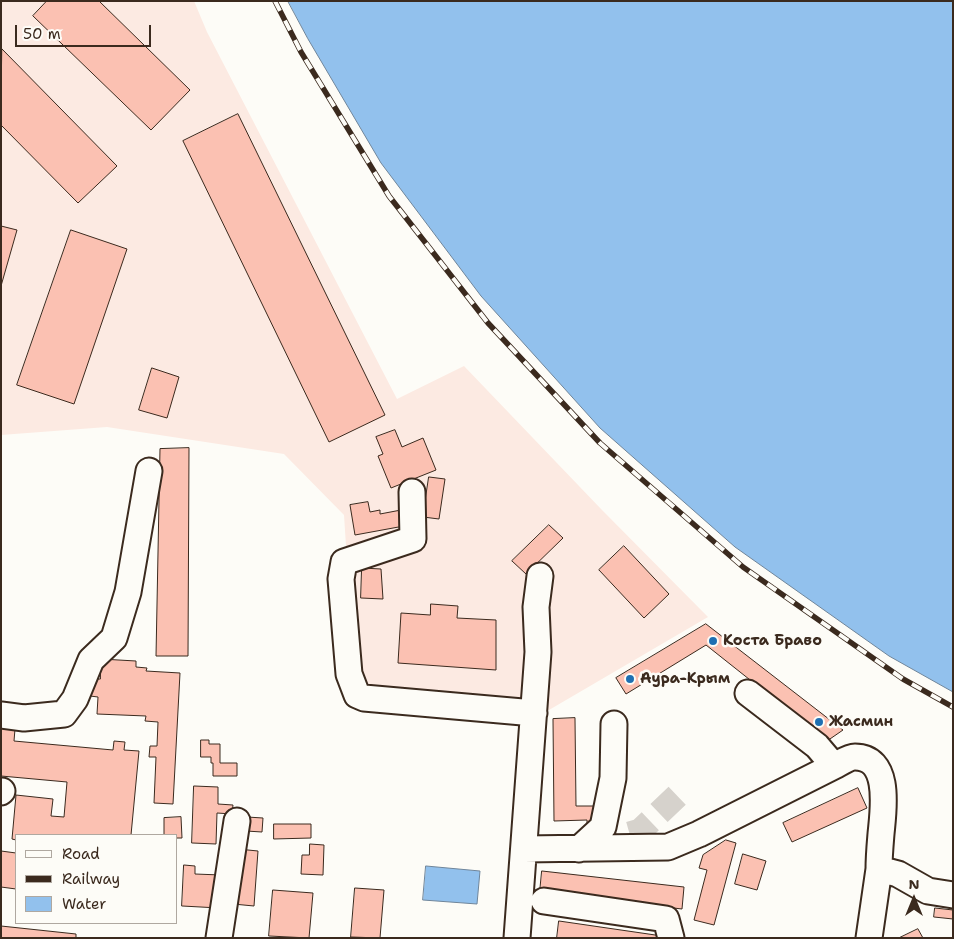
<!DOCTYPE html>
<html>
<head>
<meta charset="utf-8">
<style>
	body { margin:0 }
	#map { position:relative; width:954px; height:939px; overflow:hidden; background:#fdfcf7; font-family:"Shantell Sans",sans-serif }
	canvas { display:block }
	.frame { position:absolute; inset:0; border:2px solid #3b2a1e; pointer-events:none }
	.legend { position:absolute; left:15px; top:834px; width:162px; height:90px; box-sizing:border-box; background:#fdfcf7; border:1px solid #afa8a0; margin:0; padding:6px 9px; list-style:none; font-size:15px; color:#3b2a1e }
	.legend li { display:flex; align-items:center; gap:10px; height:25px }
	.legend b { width:25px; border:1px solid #afa8a0 }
	.north { position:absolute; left:889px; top:874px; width:50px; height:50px; -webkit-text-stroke:4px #fdfcf7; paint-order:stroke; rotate:0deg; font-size:14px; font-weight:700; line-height:20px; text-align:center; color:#3b2a1e }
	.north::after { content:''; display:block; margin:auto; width:18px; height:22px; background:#3b2a1e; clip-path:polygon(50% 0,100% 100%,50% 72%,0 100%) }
	.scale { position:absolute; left:15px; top:25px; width:136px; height:22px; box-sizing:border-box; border:2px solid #3b2a1e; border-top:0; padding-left:6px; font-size:15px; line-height:18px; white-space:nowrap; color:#3b2a1e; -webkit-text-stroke:4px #fdfcf7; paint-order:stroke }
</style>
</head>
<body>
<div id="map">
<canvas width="954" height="939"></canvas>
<div class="frame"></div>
<ul class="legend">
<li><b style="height:6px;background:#fdfcf7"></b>Road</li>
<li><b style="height:6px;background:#3b2a1e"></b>Railway</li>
<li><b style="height:14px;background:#92c1ed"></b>Water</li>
</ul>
<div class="north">N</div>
<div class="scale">50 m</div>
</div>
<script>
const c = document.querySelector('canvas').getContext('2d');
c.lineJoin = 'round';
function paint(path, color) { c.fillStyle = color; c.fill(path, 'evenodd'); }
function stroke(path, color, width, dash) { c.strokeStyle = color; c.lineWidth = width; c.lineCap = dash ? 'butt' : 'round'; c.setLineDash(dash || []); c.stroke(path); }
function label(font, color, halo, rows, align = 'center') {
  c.font = font + ' "Shantell Sans",sans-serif'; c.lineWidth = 5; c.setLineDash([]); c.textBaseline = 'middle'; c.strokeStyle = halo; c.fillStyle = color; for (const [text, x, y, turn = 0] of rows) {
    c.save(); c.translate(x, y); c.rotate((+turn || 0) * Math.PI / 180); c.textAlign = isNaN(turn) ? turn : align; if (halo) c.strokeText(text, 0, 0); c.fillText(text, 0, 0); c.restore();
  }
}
const built = new Path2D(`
	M 1,1 L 194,1 L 207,32 L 397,399 L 464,366 L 602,510 L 708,617 L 549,710 L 355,685 L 344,515 L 284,454 L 107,427 L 1,435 Z`);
const water = new Path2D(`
	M 288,1 L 953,1 L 953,692 L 889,656 L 735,547 L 600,428 L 481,296 L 381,163 L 308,39 Z
	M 426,866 L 480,871 L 477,904 L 423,900 Z`);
const building = new Path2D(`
	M 47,1 L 99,1 L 190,90 L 151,130 L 33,16 Z
	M 2,49 L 117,166 L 78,203 L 1,125 Z
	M 238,114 L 385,415 L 329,442 L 183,141 Z
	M 1,226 L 17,230 L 1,286 Z
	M 71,230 L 127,249 L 74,404 L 17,385 Z
	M 152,368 L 179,377 L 167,418 L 139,410 Z
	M 395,430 L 402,447 L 423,438 L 436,470 L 391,488 L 378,456 L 383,454 L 376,437 Z
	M 189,448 L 188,656 L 156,656 L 160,449 Z
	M 429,477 L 445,479 L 439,519 L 423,517 Z
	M 368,502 L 370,512 L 380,510 L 380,514 L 401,510 L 404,526 L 355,535 L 350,505 Z
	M 549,525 L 563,538 L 526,574 L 512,561 Z
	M 624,546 L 669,594 L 644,618 L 599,570 Z
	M 362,568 L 381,569 L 383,599 L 361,598 Z
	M 431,604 L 458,606 L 457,618 L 496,620 L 496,670 L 398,663 L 401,613 L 430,615 Z
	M 706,624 L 843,730 L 827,741 L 706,645 L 626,694 L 616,678 Z
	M 101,659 L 136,661 L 136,667 L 147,668 L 146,671 L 180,673 L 173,804 L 154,803 L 156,757 L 149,757 L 150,746 L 157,746 L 158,722 L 145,721 L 146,716 L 97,714 L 98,697 L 90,696 L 90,679 L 100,679 Z
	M 575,718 L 576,806 L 594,806 L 594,812 L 598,825 L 587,825 L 587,820 L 554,821 L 553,719 Z
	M 1,728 L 15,729 L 14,741 L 113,750 L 114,741 L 125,742 L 124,750 L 139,751 L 131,835 L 16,835 L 16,840 L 12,839 L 16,795 L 53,799 L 51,816 L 64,817 L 67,782 L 1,776 Z
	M 201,740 L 209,740 L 209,744 L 220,744 L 220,763 L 237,763 L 237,776 L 213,776 L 213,763 L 211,763 L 211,757 L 201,757 Z
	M 194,786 L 218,787 L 218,804 L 233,805 L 232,814 L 217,813 L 216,844 L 192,843 Z
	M 858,788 L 867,808 L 792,842 L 783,823 Z
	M 181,817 L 182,838 L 176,838 L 176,835 L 164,835 L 164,818 Z
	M 247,817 L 263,818 L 262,832 L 246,831 Z
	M 274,824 L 311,824 L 311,838 L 274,839 Z
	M 726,840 L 736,843 L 714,925 L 694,920 L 707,870 L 699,868 L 703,855 Z
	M 310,844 L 324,845 L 323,875 L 301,874 L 302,855 L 309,855 Z
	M 238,849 L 258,851 L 254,906 L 233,904 Z
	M 1,851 L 16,853 L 16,889 L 1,887 Z
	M 743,854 L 766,861 L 757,890 L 735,884 Z
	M 184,865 L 195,866 L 195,874 L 221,875 L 219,908 L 182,906 Z
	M 542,871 L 684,887 L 682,909 L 540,892 Z
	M 355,888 L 384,890 L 380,938 L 351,937 Z
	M 273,890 L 313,893 L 309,938 L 269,936 Z
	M 935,908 L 953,910 L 953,919 L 934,917 Z
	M 559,921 L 669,937 L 668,938 L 557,938 Z
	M 1,926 L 76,934 L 76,938 L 1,938 Z
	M 918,929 L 923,938 L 899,938 Z`);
const minorTunnel = new Path2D(`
	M 594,844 L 640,831 L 678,795`);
const minor = new Path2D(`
	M 412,492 L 413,539 L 344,562 L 341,579 L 349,674 L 357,695 L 364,698 L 534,713
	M 1,715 L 24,718 L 64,714 L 75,699 L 91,660 L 114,638 L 128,592 L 149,471
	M 834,766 C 840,763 849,757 855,757 C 892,757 883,812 881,834 C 880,846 879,857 879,869
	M 1,792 L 2,791
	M 524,849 L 668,847 L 699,834 L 834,766 L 817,746 L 748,693
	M 579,849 L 603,827 L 613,778 L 614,724
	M 544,901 L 666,919 L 671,938
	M 219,938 L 237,821
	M 517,938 L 538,652 L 536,607 L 540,576
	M 869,938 L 879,869 L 898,874 L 928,891 L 953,895`);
const rail = new Path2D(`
	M 275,1 L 301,52 L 389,196 L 488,323 L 600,443 L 743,567 L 903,679 L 953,707`);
const markers = [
	[713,641,5,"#1f6fb2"],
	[630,679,5,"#1f6fb2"],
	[819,722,5,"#1f6fb2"]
];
const poiNames = [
	["Коста Браво",723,641],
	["Аура-Крым",640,679],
	["Жасмин",829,722]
];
paint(built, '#fceae2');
paint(water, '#92c1ed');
stroke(water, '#6f859a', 1);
paint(building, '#fbc1b2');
stroke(building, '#3b2a1e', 1);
stroke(minorTunnel, '#d6d2cc', 25, [25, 12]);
stroke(minor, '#3b2a1e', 29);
stroke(minor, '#fdfcf7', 25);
stroke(rail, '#3b2a1e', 5.5);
stroke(rail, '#fdfcf7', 4, [11]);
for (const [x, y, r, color] of markers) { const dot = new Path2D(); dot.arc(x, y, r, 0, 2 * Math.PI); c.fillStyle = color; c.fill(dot); stroke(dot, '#fdfcf7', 2); }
label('bold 15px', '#3b2a1e', '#fdfcf7', poiNames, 'left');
</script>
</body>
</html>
